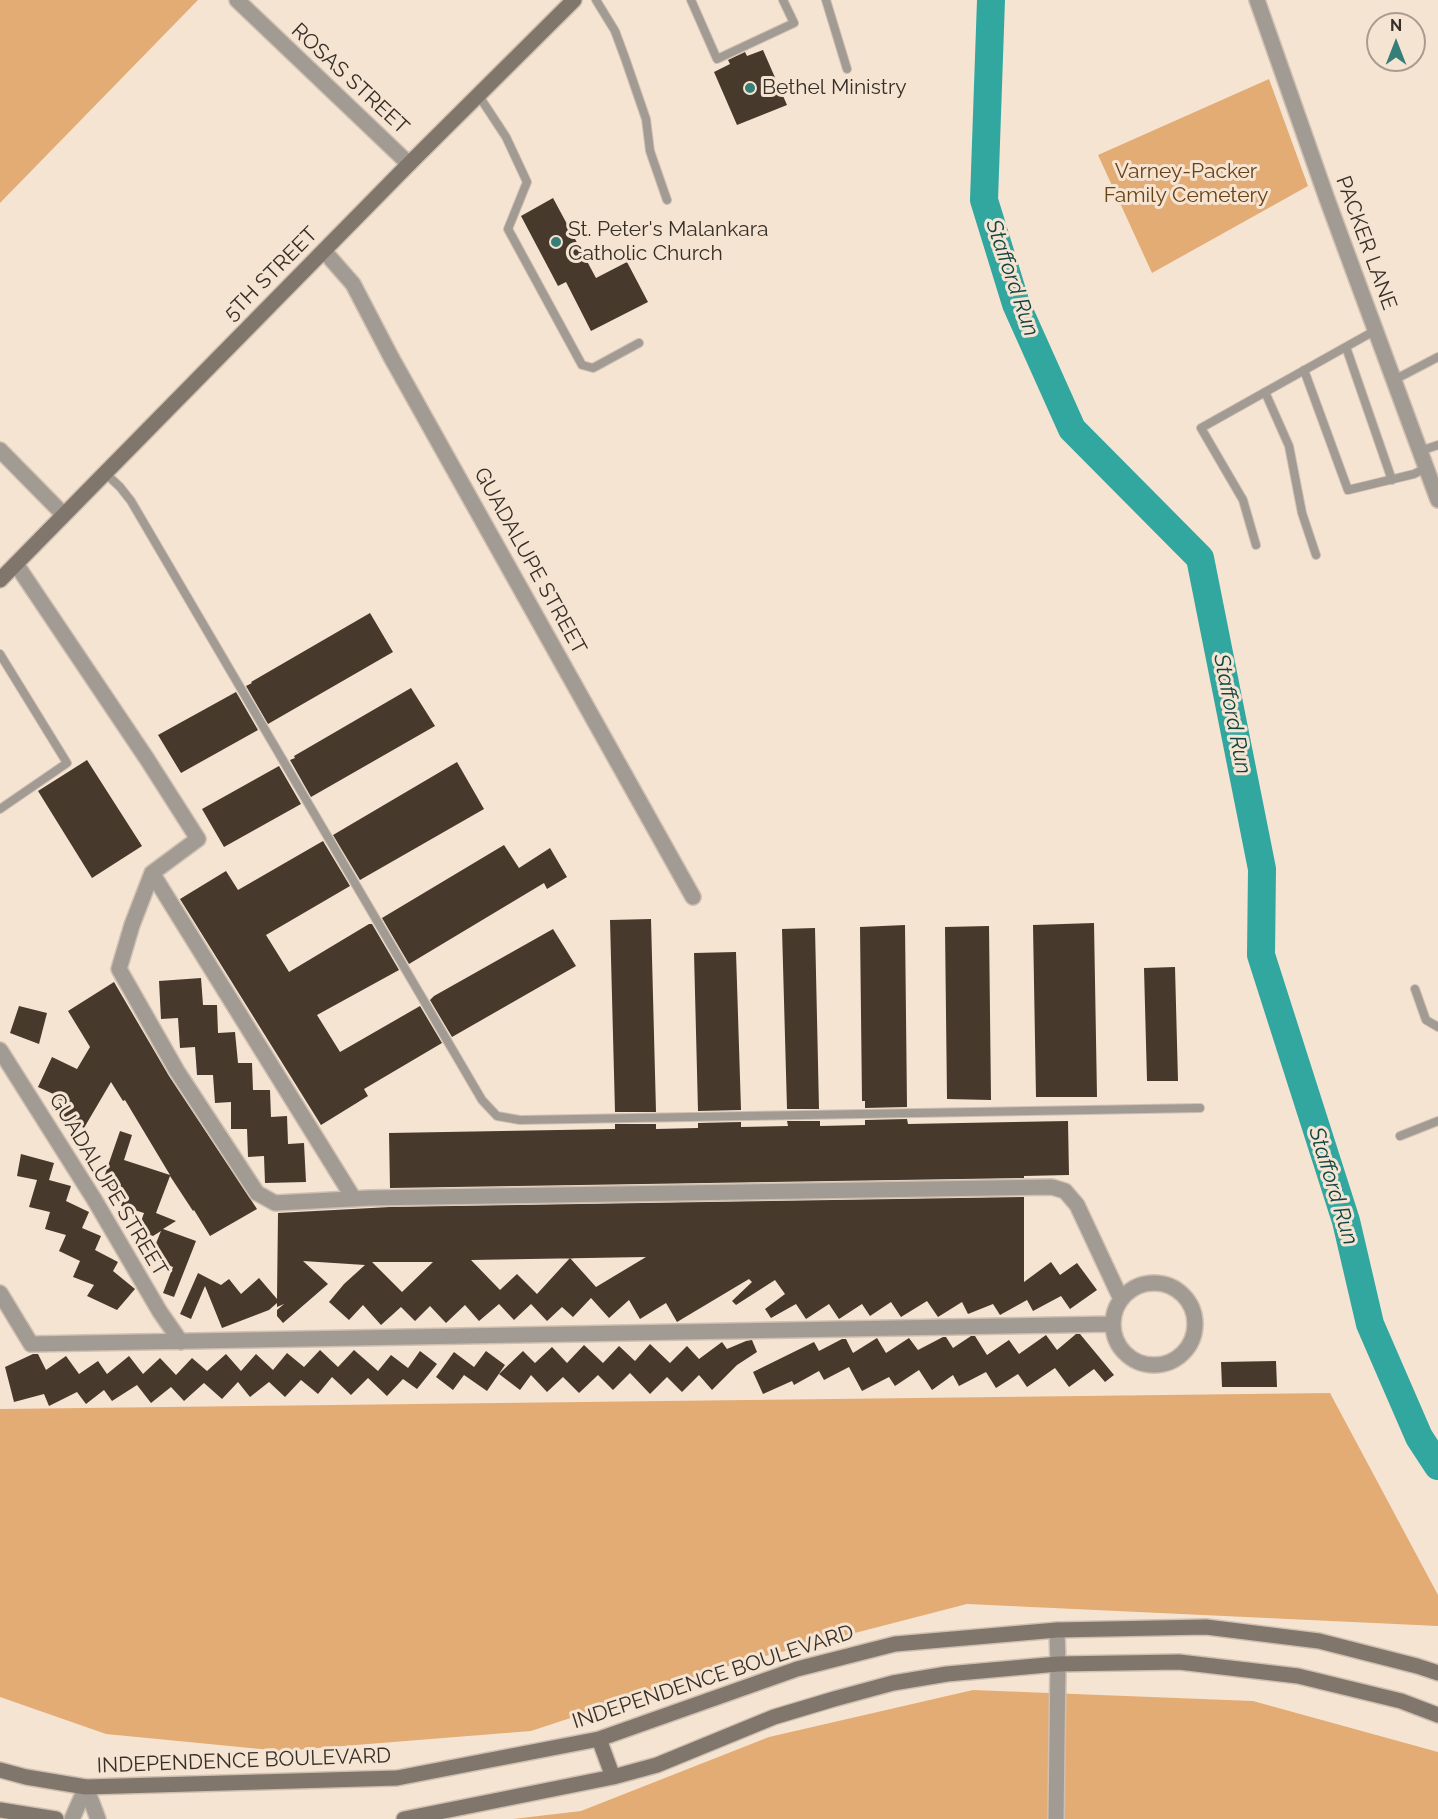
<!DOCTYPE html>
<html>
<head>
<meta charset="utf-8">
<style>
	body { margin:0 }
	#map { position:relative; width:1438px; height:1819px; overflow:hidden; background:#f6e4d3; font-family:Raleway,sans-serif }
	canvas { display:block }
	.north { position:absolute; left:1366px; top:12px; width:60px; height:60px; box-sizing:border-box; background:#f6e4d3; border:2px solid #a99c8f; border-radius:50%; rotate:0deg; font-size:16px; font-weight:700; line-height:24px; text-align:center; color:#362f28 }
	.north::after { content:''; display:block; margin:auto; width:21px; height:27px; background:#367e78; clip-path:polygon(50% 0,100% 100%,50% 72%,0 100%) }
</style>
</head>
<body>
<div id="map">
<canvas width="1438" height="1819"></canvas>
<div class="north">N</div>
</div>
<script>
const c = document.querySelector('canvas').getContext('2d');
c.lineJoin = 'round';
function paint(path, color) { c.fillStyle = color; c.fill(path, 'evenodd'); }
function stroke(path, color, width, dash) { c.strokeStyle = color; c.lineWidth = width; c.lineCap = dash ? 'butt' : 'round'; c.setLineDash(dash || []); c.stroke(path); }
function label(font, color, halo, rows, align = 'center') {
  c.font = font + ' Raleway,sans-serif'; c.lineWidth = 6; c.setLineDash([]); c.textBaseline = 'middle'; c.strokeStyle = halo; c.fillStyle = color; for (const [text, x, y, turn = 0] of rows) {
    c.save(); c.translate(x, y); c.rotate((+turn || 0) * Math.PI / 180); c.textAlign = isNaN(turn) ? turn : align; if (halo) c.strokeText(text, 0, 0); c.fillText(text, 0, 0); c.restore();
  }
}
const green = new Path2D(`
	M 0,0 L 198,0 L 0,203 Z
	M 1269,79 L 1308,186 L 1152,273 L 1098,155 Z
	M 1330,1393 L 1438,1595 L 1438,1626 L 967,1604 L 735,1664 L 531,1731 L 281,1751 L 106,1734 L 0,1697 L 0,1409 Z
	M 973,1690 L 1253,1701 L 1438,1752 L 1438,1819 L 513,1819 L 581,1811 L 769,1737 Z`);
const river = new Path2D(`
	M 991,0 L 984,200 L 1016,304 L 1072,429 L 1200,558 L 1262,869 L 1261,955 L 1346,1221 L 1370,1324 L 1419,1437 L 1438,1466`);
const building = new Path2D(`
	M 763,50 L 787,105 L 737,125 L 714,72 L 730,64 L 728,60 L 745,52 L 747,56 Z
	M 553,198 L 596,278 L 627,262 L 648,302 L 591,331 L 566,282 L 558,286 L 521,216 Z
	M 370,613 L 393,652 L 268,724 L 246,686 L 252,683 L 251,682 Z
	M 411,688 L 435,726 L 311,797 L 290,760 L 295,758 L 294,756 Z
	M 236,692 L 258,730 L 181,773 L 158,735 Z
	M 87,760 L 142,846 L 92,878 L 38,791 Z
	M 457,762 L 484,809 L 360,880 L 333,835 Z
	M 279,766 L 301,804 L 224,847 L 202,809 Z
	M 323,841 L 350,886 L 266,935 L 289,972 L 369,924 L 372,924 L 399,970 L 317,1015 L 340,1052 L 420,1006 L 442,1043 L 364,1089 L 368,1096 L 321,1125 L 180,899 L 226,871 L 238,890 Z
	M 504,845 L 519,868 L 550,848 L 567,877 L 547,889 L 544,883 L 409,964 L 382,918 Z
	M 651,919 L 656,1112 L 615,1112 L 610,920 Z
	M 1094,923 L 1097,1097 L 1036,1097 L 1033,925 Z
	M 905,925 L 907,1107 L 865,1108 L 865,1101 L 862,1101 L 860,927 Z
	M 989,926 L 991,1100 L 947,1099 L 945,927 Z
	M 815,928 L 819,1109 L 787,1109 L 782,929 Z
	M 553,929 L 576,966 L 452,1037 L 430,1000 L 434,996 Z
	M 736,952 L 741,1110 L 698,1111 L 694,953 Z
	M 1175,967 L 1178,1081 L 1147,1081 L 1144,968 Z
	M 201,978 L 203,1005 L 217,1005 L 218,1033 L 235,1032 L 238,1063 L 252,1063 L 253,1090 L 270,1090 L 271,1117 L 287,1116 L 288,1144 L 304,1143 L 306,1182 L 265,1183 L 264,1156 L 248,1157 L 247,1129 L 231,1129 L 231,1102 L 215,1103 L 213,1075 L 197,1075 L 195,1047 L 180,1048 L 178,1018 L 161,1019 L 159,981 Z
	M 114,982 L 169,1076 L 257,1209 L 210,1236 L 194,1210 L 193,1211 L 170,1176 L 156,1213 L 176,1221 L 163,1229 L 196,1241 L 174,1297 L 163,1293 L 173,1267 L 150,1258 L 161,1231 L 153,1236 L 138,1230 L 144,1213 L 121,1206 L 125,1194 L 101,1186 L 120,1131 L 132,1135 L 124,1160 L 170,1175 L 125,1100 L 123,1101 L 111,1082 L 84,1128 L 52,1110 L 60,1097 L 38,1087 L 52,1057 L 77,1069 L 90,1047 L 68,1011 Z
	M 19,1006 L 47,1013 L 39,1044 L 10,1033 Z
	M 907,1119 L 908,1124 L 1068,1121 L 1069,1175 L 1024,1176 L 1024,1178 L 390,1188 L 389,1133 L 615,1129 L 615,1124 L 656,1124 L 656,1129 L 698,1128 L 698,1123 L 741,1122 L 741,1127 L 788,1126 L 787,1121 L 820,1121 L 820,1126 L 865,1125 L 865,1120 Z
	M 21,1154 L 54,1163 L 49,1180 L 71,1186 L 66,1201 L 89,1212 L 82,1228 L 101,1236 L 95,1250 L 118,1262 L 113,1271 L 135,1289 L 117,1310 L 87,1296 L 94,1285 L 73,1277 L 80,1261 L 59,1251 L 66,1235 L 45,1229 L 50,1212 L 29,1207 L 37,1180 L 17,1176 Z
	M 1024,1197 L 1024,1282 L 1051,1262 L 1060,1275 L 1077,1263 L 1097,1290 L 1070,1309 L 1061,1296 L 1033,1311 L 1027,1300 L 1000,1315 L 993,1304 L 968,1314 L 962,1302 L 938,1317 L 927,1301 L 901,1317 L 891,1302 L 870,1316 L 862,1304 L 839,1319 L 829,1304 L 806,1319 L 796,1304 L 771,1318 L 765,1309 L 785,1294 L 775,1280 L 736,1305 L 732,1301 L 752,1282 L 749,1279 L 677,1322 L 666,1303 L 640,1319 L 629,1300 L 609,1318 L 591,1298 L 573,1317 L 562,1307 L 547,1321 L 531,1304 L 514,1320 L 499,1304 L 479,1321 L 465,1305 L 446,1323 L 430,1306 L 415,1321 L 401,1307 L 381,1325 L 363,1305 L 349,1320 L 329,1302 L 344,1284 L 365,1265 L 303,1261 L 328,1284 L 283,1323 L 277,1316 L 277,1310 L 284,1304 L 277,1307 L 277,1303 L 269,1310 L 222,1328 L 205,1286 L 191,1319 L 180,1314 L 198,1273 L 221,1285 L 229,1279 L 241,1294 L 259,1278 L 277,1299 L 278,1213 L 390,1207 ZM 646,1257 L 596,1287 L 570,1258 L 537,1294 L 517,1274 L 500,1290 L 471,1260 ZM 372,1262 L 433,1262 L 402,1292 Z
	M 1076,1334 L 1080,1334 L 1114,1375 L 1105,1382 L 1094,1369 L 1069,1387 L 1055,1368 L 1027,1387 L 1018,1374 L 996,1388 L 986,1372 L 959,1386 L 953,1375 L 932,1390 L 919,1370 L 895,1386 L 889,1377 L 862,1391 L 849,1367 L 824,1380 L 819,1371 L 794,1385 L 792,1381 L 763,1394 L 753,1372 L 814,1342 L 819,1351 L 842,1339 L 846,1339 L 853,1353 L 877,1338 L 886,1353 L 909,1338 L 918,1350 L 943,1337 L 946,1337 L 953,1348 L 971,1336 L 975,1336 L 987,1355 L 1009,1340 L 1019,1354 L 1046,1335 L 1057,1350 Z
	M 752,1340 L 757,1352 L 737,1365 L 712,1390 L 699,1375 L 682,1392 L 667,1377 L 650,1394 L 630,1373 L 613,1390 L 598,1375 L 579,1393 L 563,1377 L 547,1392 L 531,1375 L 520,1390 L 499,1374 L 523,1351 L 535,1363 L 552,1347 L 567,1363 L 584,1345 L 603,1363 L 619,1346 L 635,1361 L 650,1344 L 670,1363 L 687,1346 L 699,1359 L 722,1342 L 727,1349 L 746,1341 Z
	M 320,1350 L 338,1367 L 354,1350 L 378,1371 L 391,1355 L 408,1368 L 420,1351 L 437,1364 L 417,1389 L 403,1379 L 387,1396 L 368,1378 L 351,1395 L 332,1377 L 318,1394 L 301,1380 L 285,1397 L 269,1382 L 250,1397 L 238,1382 L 222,1399 L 204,1383 L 184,1401 L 171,1387 L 151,1403 L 137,1385 L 112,1401 L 104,1390 L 86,1404 L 77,1392 L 49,1406 L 44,1394 L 14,1402 L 5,1367 L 33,1354 L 38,1354 L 46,1370 L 66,1356 L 79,1374 L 98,1361 L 107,1374 L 129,1356 L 143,1374 L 160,1358 L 176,1375 L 192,1358 L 207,1371 L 226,1354 L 241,1371 L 256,1354 L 273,1370 L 287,1353 L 304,1367 Z
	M 486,1351 L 505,1365 L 487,1391 L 464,1375 L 453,1390 L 436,1377 L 454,1352 L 474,1367 Z
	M 1276,1361 L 1277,1387 L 1222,1387 L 1221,1362 Z`);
const lane = new Path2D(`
	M 596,0 L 615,31 L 625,58 L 646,119 L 650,151 L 667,200
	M 691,0 L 717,59 L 794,23 L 783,0
	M 826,0 L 847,69
	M 479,96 L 506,137 L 527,182 L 508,229 L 582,365 L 593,368 L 639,343
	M 1346,347 L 1392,480
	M 1304,370 L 1348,490 L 1414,474 L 1426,468
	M 1394,380 L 1438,357
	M 1265,392 L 1289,446 L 1302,513 L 1316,555
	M 1420,451 L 1438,445
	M 105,473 L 120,487 L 131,501 L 482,1100 L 497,1116 L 520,1120 L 1200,1108
	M 1256,545 L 1243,500 L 1201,428 L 1376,330
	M 0,654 L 67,763 L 0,809
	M 1415,989 L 1426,1020 L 1438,1027
	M 1400,1136 L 1438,1121`);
const street = new Path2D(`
	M 237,0 L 409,164
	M 1257,0 L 1327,199 L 1438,500
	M 324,251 L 353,284 L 391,357 L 693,897
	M 0,450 L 63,514
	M 16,564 L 147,759 L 198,839 L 152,873 L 132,925 L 119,969 L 177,1071 L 257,1193 L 275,1203 L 369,1198 L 1052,1187 L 1065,1191 L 1077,1205 L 1121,1299
	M 152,873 L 354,1199
	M 0,1050 L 94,1199 L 160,1312 L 181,1342
	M1113 1324a41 41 0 1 1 82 0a41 41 0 1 1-82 0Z
	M 0,1293 L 31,1344 L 1112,1324
	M 72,1819 L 86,1787 L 98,1819
	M 1056,1819 L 1058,1664 L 1057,1630`);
const secondary = new Path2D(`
	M 0,580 L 409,164 L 574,0
	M 599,1739 L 613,1777
	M 0,1770 L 26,1777 L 86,1787 L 397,1778 L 599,1739 L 797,1669 L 895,1644 L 1057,1630 L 1206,1627 L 1319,1641 L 1417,1666 L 1438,1673
	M 0,1810 L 56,1819
	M 404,1819 L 613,1777 L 657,1765 L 774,1717 L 834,1699 L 893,1683 L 947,1674 L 1058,1664 L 1179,1662 L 1298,1676 L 1401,1701 L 1438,1715`);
const markers = [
	[750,88,6,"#367e78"],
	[556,242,6,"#367e78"]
];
const streetNames = [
	["ROSAS STREET",350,79,43],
	["PACKER LANE",1366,243,70],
	["5TH STREET",271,274,-45],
	["GUADALUPE STREET",530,561,61],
	["GUADALUPE STREET",108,1185,59],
	["INDEPENDENCE BOULEVARD",713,1677,-18],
	["INDEPENDENCE BOULEVARD",244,1761,-2]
];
const poiNames = [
	["Bethel Ministry",762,88],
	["St. Peter's Malankara",568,230],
	["Catholic Church",568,254]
];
const parkNames = [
	["Varney-Packer",1186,172],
	["Family Cemetery",1186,196]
];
const waterNames = [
	["Stafford Run",1012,278,71],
	["Stafford Run",1232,714,79],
	["Stafford Run",1333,1186,73]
];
paint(green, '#e4ac75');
stroke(river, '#31a7a0', 28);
paint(building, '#47392c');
stroke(lane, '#d0c0b1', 10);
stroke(street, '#d0c0b1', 18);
stroke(secondary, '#d0c0b1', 18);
stroke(lane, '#a29b94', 8);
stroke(street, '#a29b94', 15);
stroke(secondary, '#81766c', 15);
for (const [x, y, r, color] of markers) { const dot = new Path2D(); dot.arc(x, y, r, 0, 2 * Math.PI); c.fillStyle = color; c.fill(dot); stroke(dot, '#f6e4d3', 2); }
label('21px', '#362f28', '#f6e4d3', streetNames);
label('21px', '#362f28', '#f6e4d3', poiNames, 'left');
label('21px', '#684115', '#f6e4d3', parkNames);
label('italic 22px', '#124542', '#f6e4d3', waterNames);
</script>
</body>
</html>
